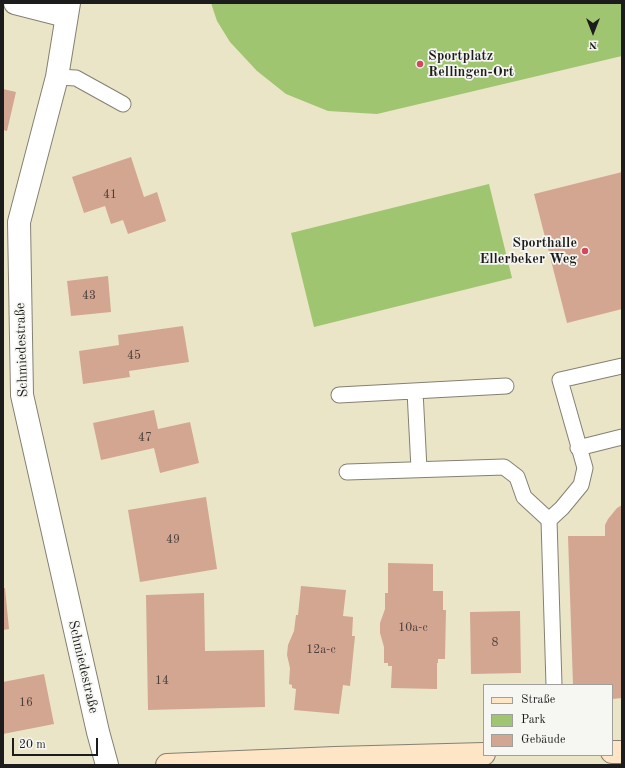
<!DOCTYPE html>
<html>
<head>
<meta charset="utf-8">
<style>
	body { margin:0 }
	#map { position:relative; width:625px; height:768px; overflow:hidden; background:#ebe5c7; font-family:"Old Standard TT",serif }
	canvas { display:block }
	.frame { position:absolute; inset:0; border:4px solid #1c1c1c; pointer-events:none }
	.legend { position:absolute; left:483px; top:684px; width:130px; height:72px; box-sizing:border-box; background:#f6f6f2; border:1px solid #9f9f9c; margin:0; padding:5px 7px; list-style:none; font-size:12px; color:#1c1c1c }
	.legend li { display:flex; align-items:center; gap:8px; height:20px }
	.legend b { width:20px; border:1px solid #9f9f9c }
	.north { position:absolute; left:573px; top:12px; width:40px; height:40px; -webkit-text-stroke:3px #f6f6f2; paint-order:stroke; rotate:180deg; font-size:11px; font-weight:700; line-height:16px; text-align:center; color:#1c1c1c }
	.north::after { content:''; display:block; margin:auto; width:14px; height:18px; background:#1c1c1c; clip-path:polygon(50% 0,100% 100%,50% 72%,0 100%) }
	.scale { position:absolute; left:12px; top:738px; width:86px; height:18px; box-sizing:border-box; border:2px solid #1c1c1c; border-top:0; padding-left:5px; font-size:12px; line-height:14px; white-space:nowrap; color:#1c1c1c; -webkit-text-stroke:3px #f6f6f2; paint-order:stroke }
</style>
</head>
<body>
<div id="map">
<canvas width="625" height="768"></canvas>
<div class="frame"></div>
<ul class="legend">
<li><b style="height:5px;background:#fde5c5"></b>Straße</li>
<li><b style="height:11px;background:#9fc570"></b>Park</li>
<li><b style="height:11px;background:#d2a691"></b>Gebäude</li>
</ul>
<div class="north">N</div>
<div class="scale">20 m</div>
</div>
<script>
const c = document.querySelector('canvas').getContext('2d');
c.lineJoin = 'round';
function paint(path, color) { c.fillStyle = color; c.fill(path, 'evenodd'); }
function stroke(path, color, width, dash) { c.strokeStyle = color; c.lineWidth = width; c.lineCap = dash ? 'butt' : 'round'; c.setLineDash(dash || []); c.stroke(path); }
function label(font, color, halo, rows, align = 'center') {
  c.font = font + ' "Old Standard TT",serif'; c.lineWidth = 3.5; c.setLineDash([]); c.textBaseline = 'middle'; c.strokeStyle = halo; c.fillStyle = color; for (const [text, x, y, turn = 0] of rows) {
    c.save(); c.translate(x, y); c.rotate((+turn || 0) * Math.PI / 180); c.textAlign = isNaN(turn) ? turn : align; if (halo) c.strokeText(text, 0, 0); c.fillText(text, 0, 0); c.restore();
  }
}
const green = new Path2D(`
	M 211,3 L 622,3 L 622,56 L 377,114 L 328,111 L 286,94 L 257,71 L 230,42 L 217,21 Z
	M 489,184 L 512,278 L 314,327 L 291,233 Z`);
const building = new Path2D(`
	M 3,89 L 16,92 L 7,131 L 3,130 Z
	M 131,157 L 144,197 L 157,192 L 166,221 L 128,234 L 123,220 L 111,224 L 105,206 L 84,213 L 72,177 Z
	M 622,172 L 622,309 L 567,323 L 534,194 Z
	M 108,276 L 111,312 L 71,316 L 67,281 Z
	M 183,326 L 189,362 L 129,371 L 130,377 L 83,384 L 79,351 L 119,345 L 118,335 Z
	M 154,410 L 158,429 L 190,422 L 199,463 L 160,473 L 154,448 L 101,460 L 93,423 Z
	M 206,497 L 217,569 L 140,582 L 128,510 Z
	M 622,505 L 622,698 L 612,699 L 612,685 L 573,685 L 568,536 L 605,536 L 605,525 L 608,519 L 617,508 Z
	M 388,563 L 433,564 L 433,591 L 443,591 L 443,610 L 446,610 L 445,659 L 438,659 L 438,663 L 437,663 L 437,689 L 391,688 L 392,666 L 388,666 L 388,663 L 384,663 L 384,647 L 380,633 L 380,623 L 385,609 L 385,593 L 388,593 Z
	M 301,586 L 346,590 L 343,616 L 353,617 L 352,636 L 355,636 L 350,686 L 343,685 L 339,714 L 294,710 L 296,689 L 292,688 L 292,685 L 289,684 L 290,668 L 287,655 L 288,645 L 294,631 L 296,615 L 298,615 Z
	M 3,588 L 5,588 L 9,629 L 3,630 Z
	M 204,593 L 205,651 L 264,650 L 265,707 L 148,710 L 146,595 Z
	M 520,611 L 521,673 L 471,674 L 470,612 Z
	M 44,674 L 54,724 L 3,734 L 3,682 Z`);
const lane = new Path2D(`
	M 57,77 L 76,78 L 123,104
	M 415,391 L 419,469
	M 339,395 L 506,386
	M 578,448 L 622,437
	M 347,472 L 504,467 L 517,477 L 524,497 L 549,520 L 554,685
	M 549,520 L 562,508 L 581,485 L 585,468 L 560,380 L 622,366`);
const street = new Path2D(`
	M 15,3 L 66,16
	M 69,3 L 57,77 L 19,222 L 22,395 L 98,732 L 107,765`);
const secondary = new Path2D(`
	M 612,752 L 622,752
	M 167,765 L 335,758 L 484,754`);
const markers = [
	[420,64,4,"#d1495b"],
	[585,251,4,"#d1495b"]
];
const numberNames = [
	["41",110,195],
	["43",89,296],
	["45",134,356],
	["47",145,438],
	["49",173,540],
	["10a-c",413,628],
	["8",495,643],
	["12a-c",321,650],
	["14",162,681],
	["16",26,703]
];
const poiNames = [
	["Sportplatz",428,56],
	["Rellingen-Ort",428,72],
	["Sporthalle",577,243,"right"],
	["Ellerbeker Weg",577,259,"right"]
];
const streetNames = [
	["Schmiedestraße",22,350,-92],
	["Schmiedestraße",83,667,77]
];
paint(green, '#9fc570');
paint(building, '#d2a691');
stroke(lane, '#848072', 17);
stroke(street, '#848072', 24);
stroke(secondary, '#848072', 24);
stroke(lane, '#fff', 15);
stroke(street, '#fff', 22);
stroke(secondary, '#fde5c5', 22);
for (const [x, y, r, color] of markers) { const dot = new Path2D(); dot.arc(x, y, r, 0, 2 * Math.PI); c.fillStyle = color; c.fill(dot); stroke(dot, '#f6f6f2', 1.5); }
label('12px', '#4a3e39', null, numberNames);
label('bold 14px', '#1c1c1c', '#f6f6f2', poiNames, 'left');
label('14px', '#1c1c1c', '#f6f6f2', streetNames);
</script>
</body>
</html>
